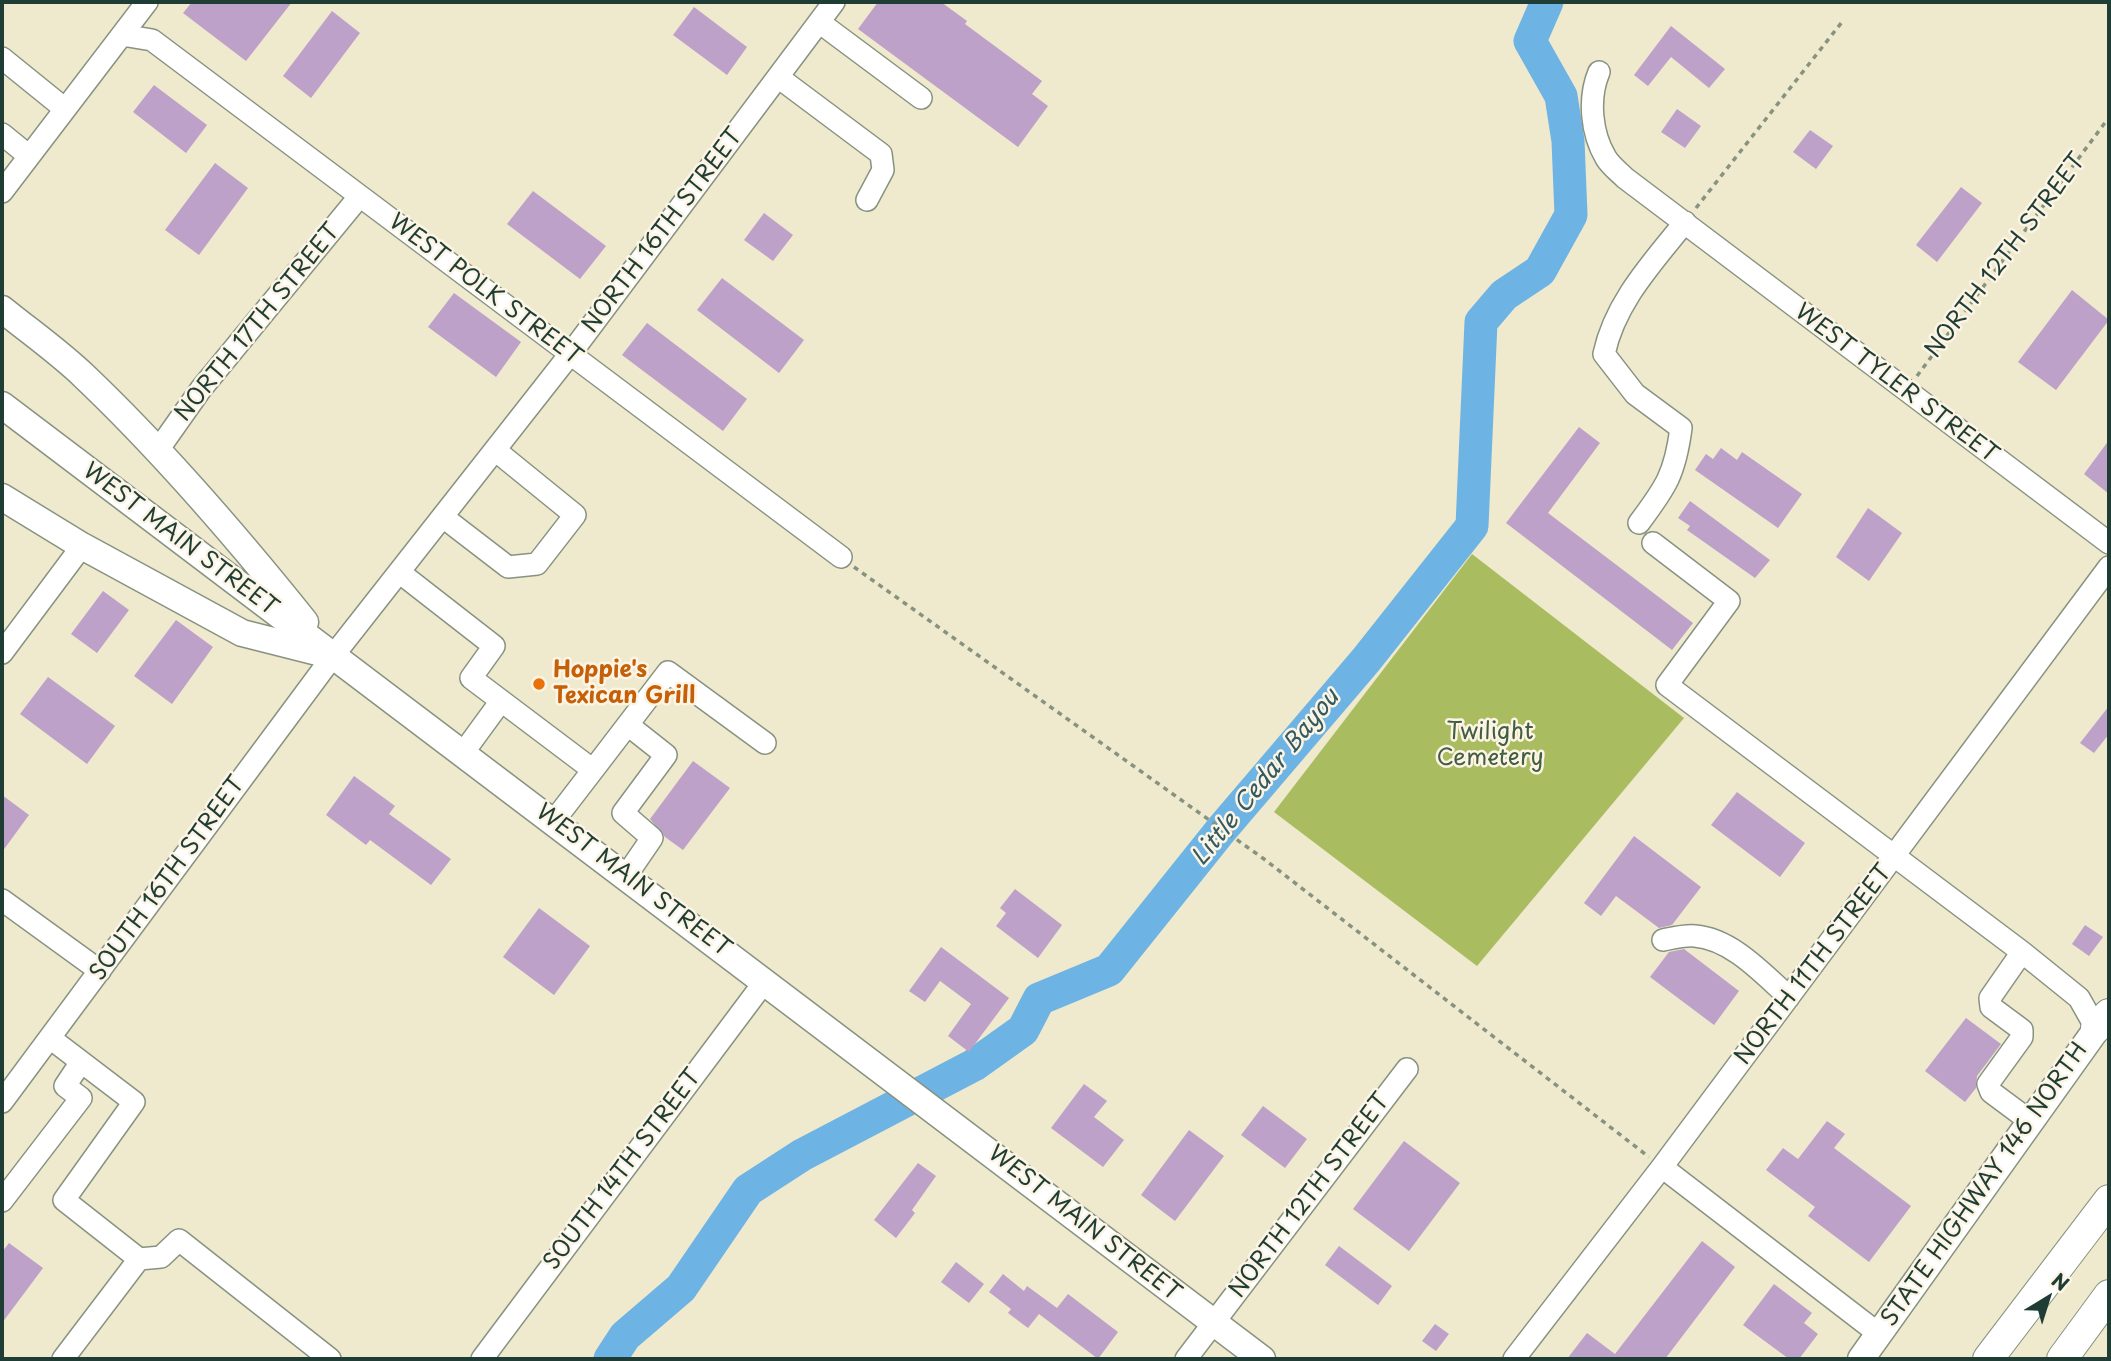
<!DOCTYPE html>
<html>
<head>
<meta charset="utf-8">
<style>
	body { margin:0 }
	#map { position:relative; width:2111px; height:1361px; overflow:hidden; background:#efe9cd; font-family:"Playpen Sans",sans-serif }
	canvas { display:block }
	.frame { position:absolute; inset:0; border:4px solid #1f3d34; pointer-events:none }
	.north { position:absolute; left:2013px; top:1263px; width:70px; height:70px; -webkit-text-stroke:5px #fcf5e5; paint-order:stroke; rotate:38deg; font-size:19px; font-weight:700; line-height:28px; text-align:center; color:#1f3d34 }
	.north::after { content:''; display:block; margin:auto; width:24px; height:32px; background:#1f3d34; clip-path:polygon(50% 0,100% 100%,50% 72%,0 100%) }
</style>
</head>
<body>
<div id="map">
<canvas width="2111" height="1361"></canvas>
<div class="frame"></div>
<div class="north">N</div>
</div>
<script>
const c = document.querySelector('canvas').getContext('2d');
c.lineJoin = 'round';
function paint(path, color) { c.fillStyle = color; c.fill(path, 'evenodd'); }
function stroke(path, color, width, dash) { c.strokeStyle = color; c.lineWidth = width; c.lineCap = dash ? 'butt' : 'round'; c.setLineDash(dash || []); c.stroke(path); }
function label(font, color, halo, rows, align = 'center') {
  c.font = font + ' "Playpen Sans",sans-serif'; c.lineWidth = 5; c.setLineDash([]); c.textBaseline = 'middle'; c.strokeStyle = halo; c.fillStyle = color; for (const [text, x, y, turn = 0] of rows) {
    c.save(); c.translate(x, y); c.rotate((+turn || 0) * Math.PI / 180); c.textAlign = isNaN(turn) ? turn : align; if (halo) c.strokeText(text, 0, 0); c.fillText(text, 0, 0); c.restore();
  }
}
const green = new Path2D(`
	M 1472,554 L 1684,718 L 1477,966 L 1274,812 Z`);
const river = new Path2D(`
	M 610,1359 L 625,1336 L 681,1288 L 748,1190 L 802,1155 L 974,1065 L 1023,1030 L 1039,999 L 1109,970 L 1221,830 L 1366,660 L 1472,526 L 1481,322 L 1504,295 L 1540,271 L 1571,215 L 1568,141 L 1561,96 L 1530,41 L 1547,2`);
const building = new Path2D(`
	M 192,2 L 292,2 L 246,61 L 183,13 Z
	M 878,2 L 941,2 L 967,21 L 965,24 L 1042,81 L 1032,94 L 1048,106 L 1018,147 L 858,29 Z
	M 694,7 L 747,47 L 727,75 L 673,35 Z
	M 332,11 L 360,33 L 311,98 L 283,76 Z
	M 1671,26 L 1725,69 L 1709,88 L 1671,57 L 1648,86 L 1634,75 Z
	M 154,85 L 207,125 L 186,153 L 133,112 Z
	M 1677,109 L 1701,126 L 1685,148 L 1661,132 Z
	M 1810,130 L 1833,146 L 1816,169 L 1793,152 Z
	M 215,163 L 248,188 L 199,255 L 165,230 Z
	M 1961,187 L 1982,203 L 1937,262 L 1916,245 Z
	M 533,191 L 606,246 L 580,279 L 507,224 Z
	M 764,213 L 793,235 L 773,261 L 744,240 Z
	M 722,278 L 804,340 L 779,373 L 697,310 Z
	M 2072,290 L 2109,320 L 2056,390 L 2018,362 Z
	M 454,293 L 521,342 L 496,377 L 428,327 Z
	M 647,323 L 747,399 L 723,431 L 622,355 Z
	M 1579,427 L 1600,443 L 1548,513 L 1693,623 L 1672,650 L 1506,523 Z
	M 2109,440 L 2109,494 L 2084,474 Z
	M 1721,448 L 1737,460 L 1742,452 L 1802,494 L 1778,528 L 1695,470 L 1706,454 L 1713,459 Z
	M 1690,501 L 1770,560 L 1755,578 L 1687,530 L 1690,526 L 1678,518 Z
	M 1868,508 L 1902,533 L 1869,581 L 1836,557 Z
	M 103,591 L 129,610 L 97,653 L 71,634 Z
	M 176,620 L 213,647 L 172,704 L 134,676 Z
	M 48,677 L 115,726 L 87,764 L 20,714 Z
	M 2109,706 L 2109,734 L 2094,753 L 2080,743 Z
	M 693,761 L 730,788 L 683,850 L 665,837 L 650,819 Z
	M 354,776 L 395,806 L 389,814 L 451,859 L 431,885 L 370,840 L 366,845 L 326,815 Z
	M 1737,792 L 1805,843 L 1780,877 L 1711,825 Z
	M 2,795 L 29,815 L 2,852 Z
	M 1634,836 L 1701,887 L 1672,925 L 1659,928 L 1616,896 L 1601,916 L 1584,903 Z
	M 1015,889 L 1062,925 L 1038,958 L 996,926 L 1006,913 L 1000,908 Z
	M 539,908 L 590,946 L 554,995 L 503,957 Z
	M 2085,925 L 2103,937 L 2089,956 L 2072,944 Z
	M 941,947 L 1009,998 L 969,1052 L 948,1036 L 971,1004 L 940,981 L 925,1002 L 909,991 Z
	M 1684,949 L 1739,991 L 1714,1025 L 1650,977 L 1669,952 Z
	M 1966,1018 L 2001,1044 L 1977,1076 L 1976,1088 L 1965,1102 L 1925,1071 Z
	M 1084,1084 L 1107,1101 L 1094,1117 L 1124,1140 L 1103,1167 L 1051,1128 Z
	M 1263,1106 L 1307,1139 L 1285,1168 L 1241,1135 Z
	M 1827,1121 L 1845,1134 L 1834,1148 L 1911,1206 L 1869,1262 L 1808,1216 L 1815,1207 L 1766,1170 L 1783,1148 L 1798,1159 Z
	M 1189,1130 L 1224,1156 L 1175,1221 L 1141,1195 Z
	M 1404,1141 L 1460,1183 L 1409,1251 L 1353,1209 Z
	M 918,1163 L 936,1176 L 912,1210 L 915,1213 L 896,1238 L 874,1220 Z
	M 1702,1241 L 1735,1267 L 1665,1359 L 1567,1359 L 1587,1333 L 1615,1354 Z
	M 9,1243 L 43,1268 L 2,1323 L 2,1252 Z
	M 1339,1246 L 1392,1286 L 1378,1305 L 1325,1265 Z
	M 956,1262 L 984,1284 L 969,1303 L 941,1282 Z
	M 1003,1274 L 1024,1291 L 1027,1286 L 1057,1308 L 1068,1294 L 1118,1332 L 1098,1359 L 1039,1314 L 1028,1328 L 1008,1313 L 1011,1309 L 989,1292 Z
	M 1774,1284 L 1812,1313 L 1804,1323 L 1818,1334 L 1799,1359 L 1789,1359 L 1743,1325 Z
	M 1435,1324 L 1449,1334 L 1436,1351 L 1422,1341 Z`);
const path = new Path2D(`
	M 1696,208 L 1842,22
	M 1917,376 L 2107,120
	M 854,567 L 1264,859 L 1649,1157`);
const minor = new Path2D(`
	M 819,22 L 921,98
	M 122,35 L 152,40 L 841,557
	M 2,58 L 65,109
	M 1599,72 C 1588,98 1591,133 1606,158 C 1610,165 1619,172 1625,178 L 2109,543
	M 778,77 L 881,154 L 883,170 L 867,200
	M 2,134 L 29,156
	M 2,192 L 147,2
	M 158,450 L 201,389 L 359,197
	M 443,517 L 508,567 L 537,564 L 575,515 L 495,450
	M 1639,523 C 1666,487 1675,474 1681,428 L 1635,394 L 1604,354 C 1615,302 1653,262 1685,222
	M 1653,543 L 1729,601 L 1667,685 L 2022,952 L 2079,998 L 2096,1028
	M 399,572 L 494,646 L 471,678 L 593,770 L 668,672 L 765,743
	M 2,653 L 82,546
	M 463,753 L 501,701
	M 553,822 L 593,770
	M 626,876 L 652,838 L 623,813 L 666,755 L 628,725
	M 2,900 L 100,971
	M 1663,940 C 1673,938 1685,935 1695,936 C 1732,939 1763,974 1789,997
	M 2022,952 L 1990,998 L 1991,1007 L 2022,1030 L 2022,1037 L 1988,1084 L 1991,1092 L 2030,1121
	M 50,1038 L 134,1102 L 64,1200 L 139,1259 L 63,1359
	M 2,1102 L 333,656 L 571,353 L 834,2
	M 1662,1167 L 1879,1334
	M 2,1201 L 81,1098 L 65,1086 L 81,1062
	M 139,1259 L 161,1257 L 179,1240 L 330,1359
	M 482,1359 L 765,981
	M 1186,1359 L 1407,1069
	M 1514,1359 L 1662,1167 L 2109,567`);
const major = new Path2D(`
	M 2,309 C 29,331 59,352 84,376 C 164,452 236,536 305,622
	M 2,405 L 1262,1359
	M 2,497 L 82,546 L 242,633 L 321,653
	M 1861,1359 L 2108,1013`);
const highway = new Path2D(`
	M 2096,1028 L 2109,1014
	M 1988,1359 L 2109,1200
	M 2062,1359 L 2109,1295`);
const markers = [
	[539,684,7,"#e8710a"]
];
const streetNames = [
	["NORTH 16TH STREET",663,231,-53],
	["NORTH 12TH STREET",2006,256,-53],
	["WEST POLK STREET",485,290,37],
	["NORTH 17TH STREET",258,323,-51],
	["WEST TYLER STREET",1896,384,37],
	["WEST MAIN STREET",180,540,37],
	["SOUTH 16TH STREET",168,879,-54],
	["WEST MAIN STREET",633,881,37],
	["NORTH 11TH STREET",1814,965,-53],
	["SOUTH 14TH STREET",623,1170,-53],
	["STATE HIGHWAY 146 NORTH",1985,1185,-55],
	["NORTH 12TH STREET",1310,1196,-53],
	["WEST MAIN STREET",1084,1224,38]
];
const foodNames = [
	["Hoppie's",553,671],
	["Texican Grill",553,697]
];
const parkNames = [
	["Twilight",1490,733],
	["Cemetery",1490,759]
];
const waterNames = [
	["Little Cedar Bayou",1266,778,-51]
];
paint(green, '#a9bc60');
stroke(river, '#6db3e3', 33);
paint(building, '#bda1c9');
stroke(minor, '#879380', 24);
stroke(major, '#879380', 29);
stroke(highway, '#879380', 32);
stroke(path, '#879380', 3.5, [5, 5]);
stroke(minor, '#fff', 21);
stroke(major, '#fff', 26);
stroke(highway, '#fff', 30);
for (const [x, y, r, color] of markers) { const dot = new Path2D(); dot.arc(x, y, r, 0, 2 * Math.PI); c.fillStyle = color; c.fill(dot); stroke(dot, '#fcf5e5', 2.5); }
label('23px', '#1f3d34', '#fcf5e5', streetNames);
label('bold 23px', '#c56008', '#fcf5e5', foodNames, 'left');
label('23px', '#425d3f', '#fcf5e5', parkNames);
label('italic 24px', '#325a60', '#fcf5e5', waterNames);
</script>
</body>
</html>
